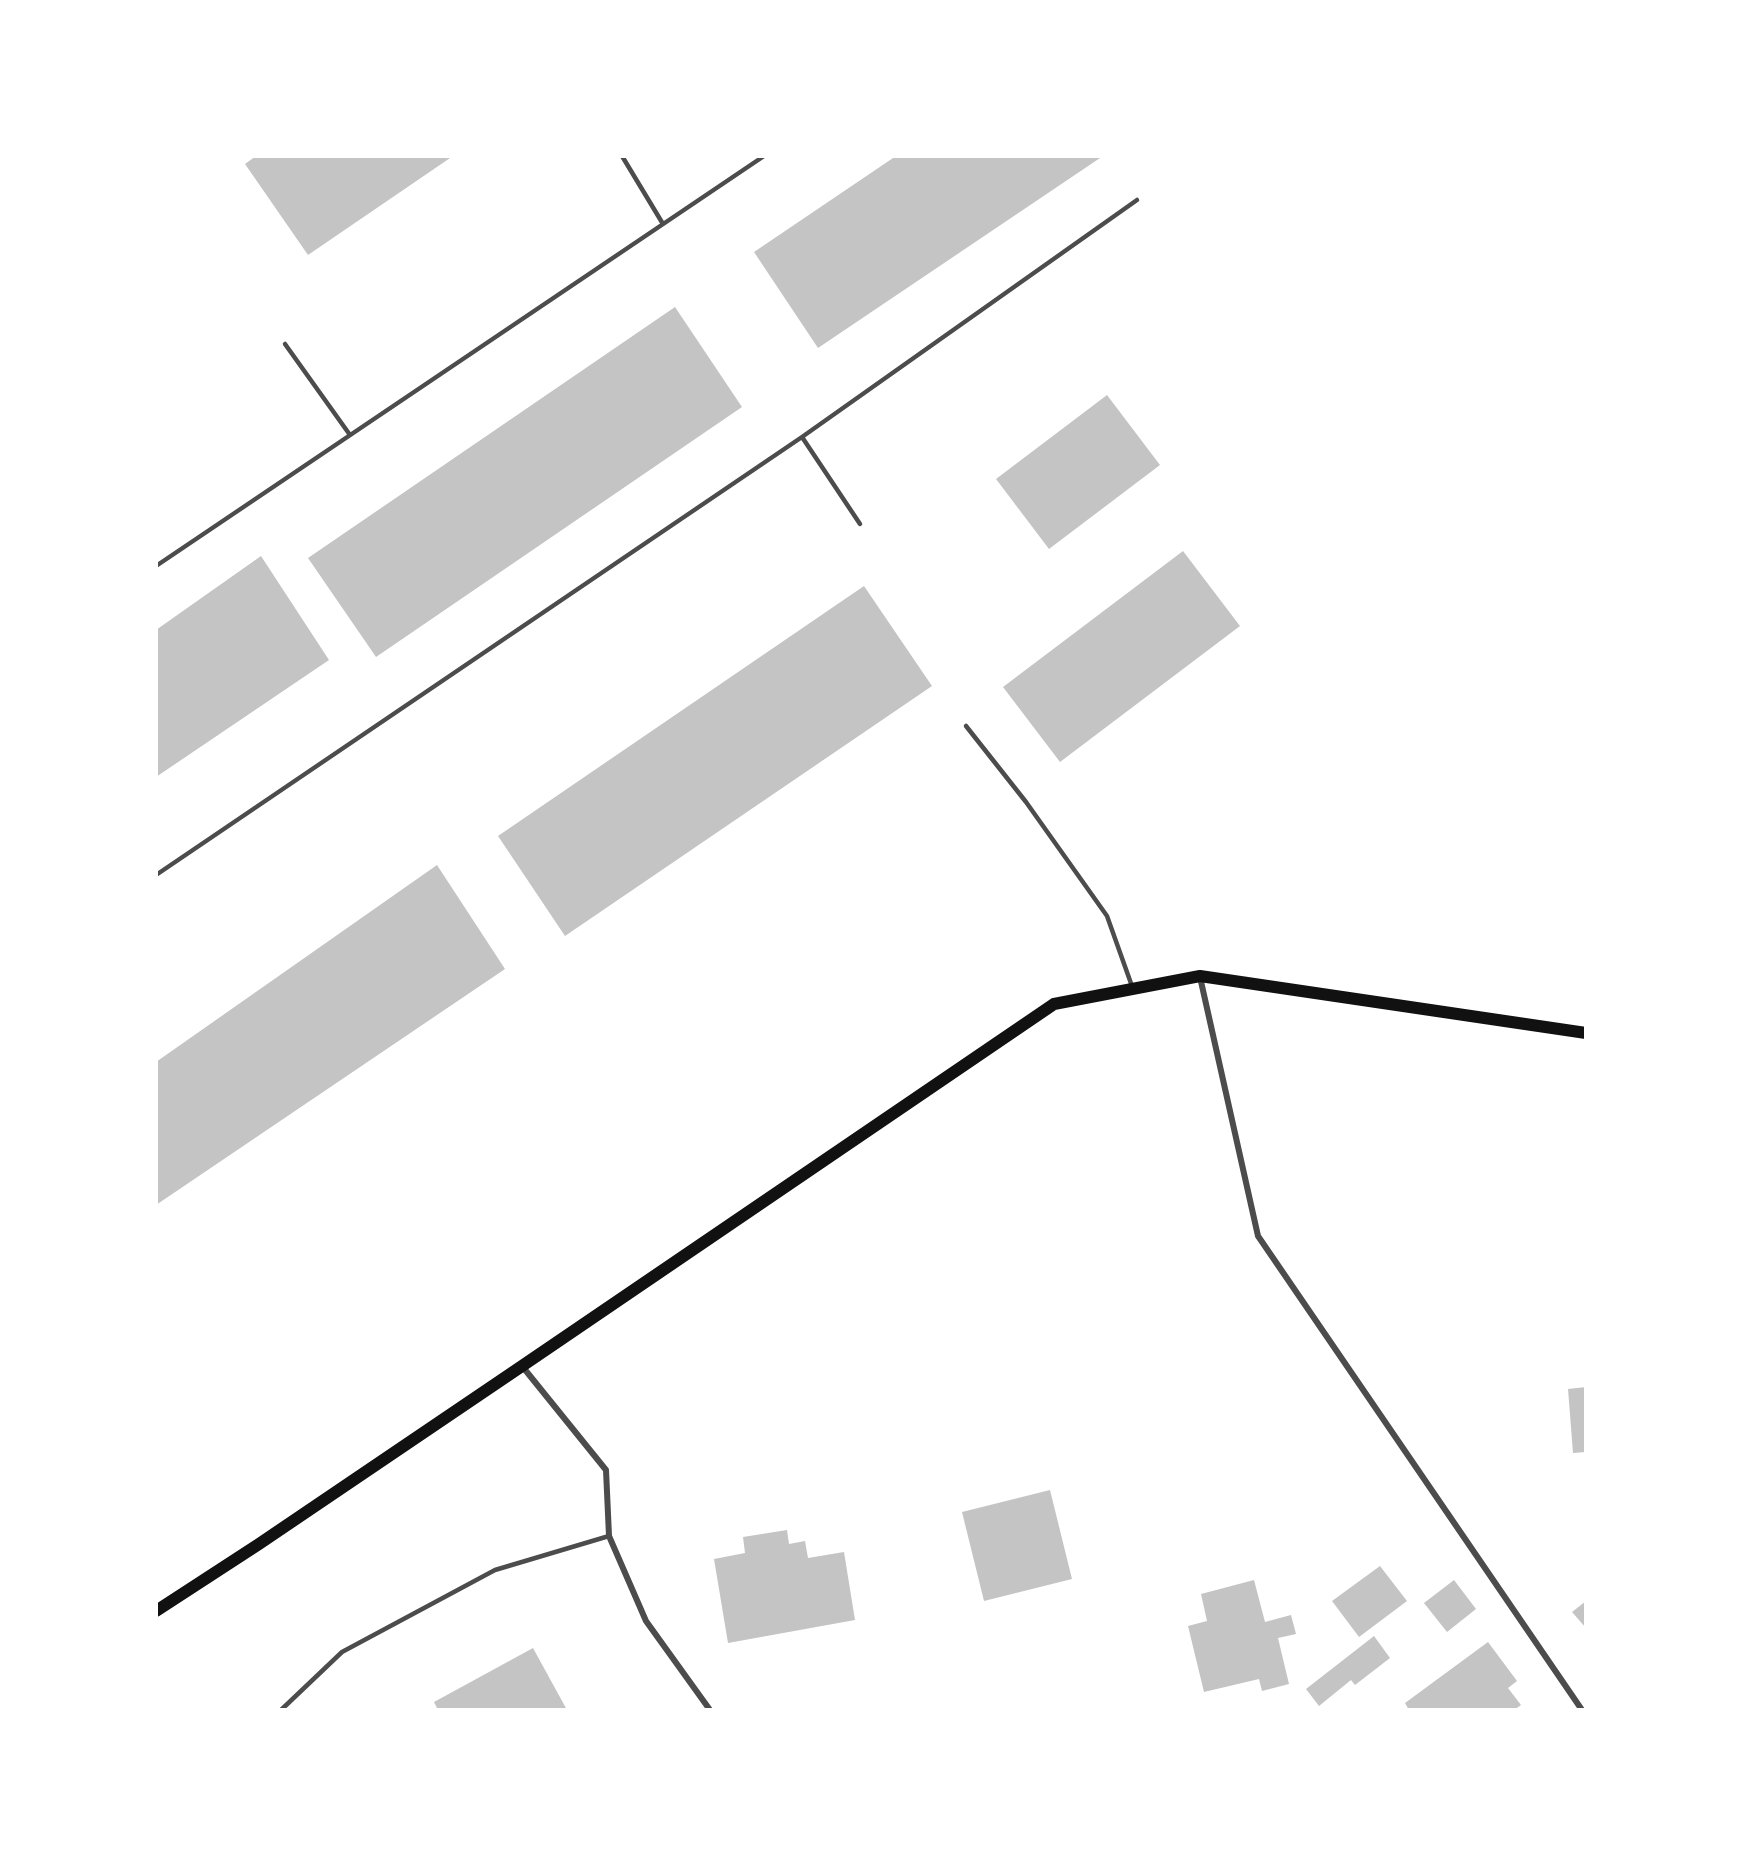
<!DOCTYPE html>
<html>
<head>
<meta charset="utf-8">
<style>
	body { margin:0 }
	#map { position:relative; width:1742px; height:1866px; overflow:hidden; background:#fff; font-family:"Open Sans",sans-serif }
	canvas { display:block }
	.frame { position:absolute; inset:0; border:158px solid #fff; pointer-events:none }
</style>
</head>
<body>
<div id="map">
<canvas width="1742" height="1866"></canvas>
<div class="frame"></div>
</div>
<script>
const c = document.querySelector('canvas').getContext('2d');
c.lineJoin = 'round';
function paint(path, color) { c.fillStyle = color; c.fill(path, 'evenodd'); }
function stroke(path, color, width, dash) { c.strokeStyle = color; c.lineWidth = width; c.lineCap = dash ? 'butt' : 'round'; c.setLineDash(dash || []); c.stroke(path); }
const building = new Path2D(`
	M 256,156 L 453,156 L 308,255 L 245,164 Z
	M 896,156 L 1103,156 L 818,348 L 754,252 Z
	M 675,307 L 742,407 L 376,657 L 308,558 Z
	M 1107,395 L 1160,465 L 1049,549 L 996,479 Z
	M 1183,551 L 1240,626 L 1060,762 L 1003,687 Z
	M 261,556 L 329,660 L 156,777 L 156,630 Z
	M 864,586 L 932,686 L 565,936 L 498,836 Z
	M 437,865 L 505,969 L 156,1205 L 156,1062 Z
	M 1586,1387 L 1586,1452 L 1573,1453 L 1568,1389 Z
	M 1050,1490 L 1072,1579 L 984,1601 L 962,1512 Z
	M 787,1530 L 789,1544 L 805,1541 L 808,1558 L 844,1552 L 855,1620 L 728,1643 L 714,1559 L 745,1553 L 743,1537 Z
	M 1380,1566 L 1407,1601 L 1359,1637 L 1332,1601 Z
	M 1254,1580 L 1265,1622 L 1291,1615 L 1296,1634 L 1278,1638 L 1289,1684 L 1262,1691 L 1259,1679 L 1204,1692 L 1188,1626 L 1207,1621 L 1201,1594 Z
	M 1454,1580 L 1476,1609 L 1447,1632 L 1424,1603 Z
	M 1586,1601 L 1586,1628 L 1572,1612 Z
	M 1374,1636 L 1390,1658 L 1355,1685 L 1351,1680 L 1319,1706 L 1306,1689 Z
	M 1488,1642 L 1517,1681 L 1508,1688 L 1521,1705 L 1514,1710 L 1409,1710 L 1405,1703 Z
	M 533,1648 L 567,1710 L 438,1710 L 434,1702 Z`);
const service = new Path2D(`
	M 622,156 L 663,224
	M 285,344 L 350,435
	M 802,437 L 860,524
	M 156,566 L 764,156
	M 966,726 L 1026,802 L 1107,916 L 1133,989
	M 156,875 L 802,437 L 1137,200
	M 281,1710 L 342,1652 L 495,1570 L 609,1536`);
const minor = new Path2D(`
	M 1200,977 L 1258,1236 L 1582,1710
	M 522,1366 L 606,1470 L 609,1536 L 646,1621 L 710,1710`);
const secondary = new Path2D(`
	M 156,1611 L 259,1544 L 522,1366 L 1054,1004 L 1200,976 L 1586,1033`);
paint(building, '#c4c4c4');
stroke(service, '#4c4c4c', 4.5);
stroke(minor, '#4c4c4c', 6);
stroke(secondary, '#111', 12);
</script>
</body>
</html>
